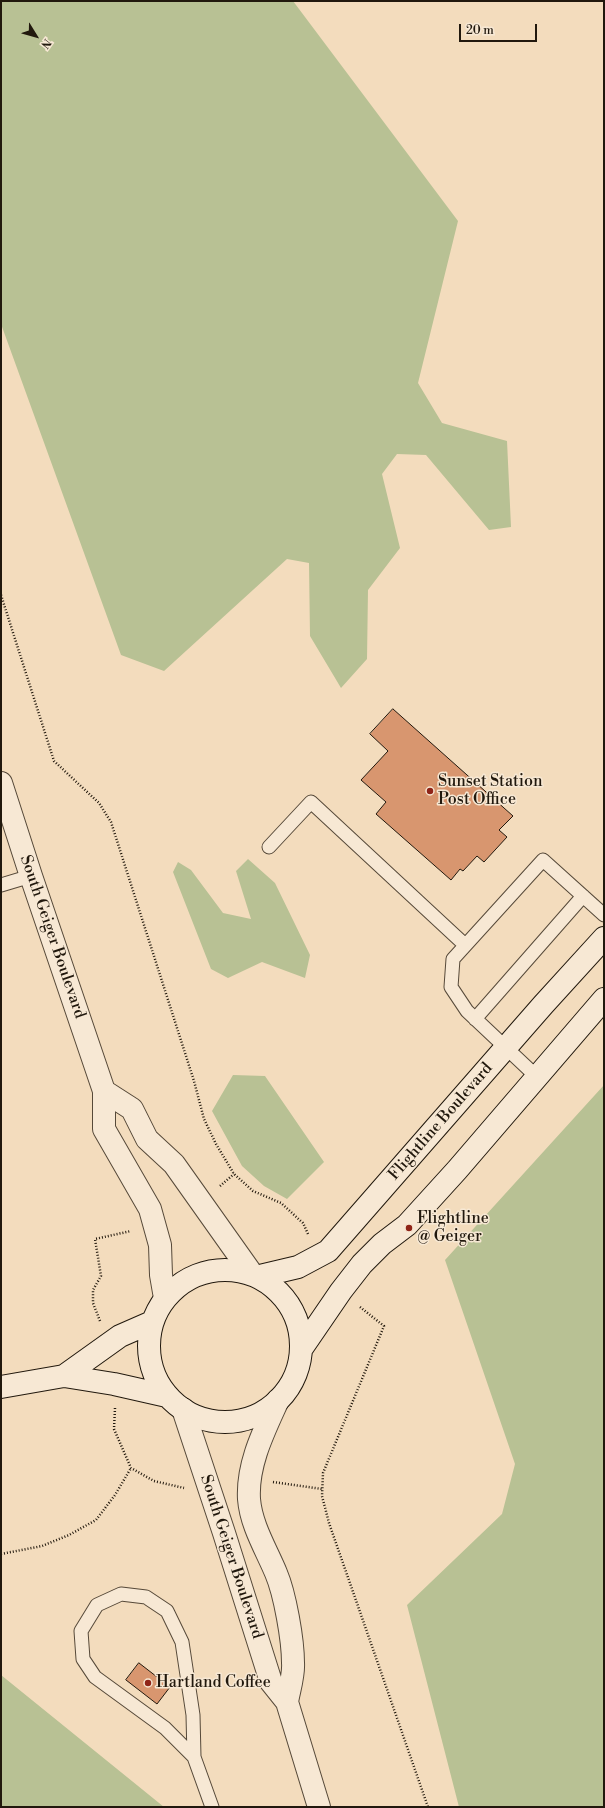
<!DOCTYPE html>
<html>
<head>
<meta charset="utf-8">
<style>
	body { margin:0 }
	#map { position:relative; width:605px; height:1808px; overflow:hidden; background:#f3dcbd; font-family:"Libre Bodoni",serif }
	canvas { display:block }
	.frame { position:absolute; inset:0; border:2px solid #21180d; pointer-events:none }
	.north { position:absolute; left:16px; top:16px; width:40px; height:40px; -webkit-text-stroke:3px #f7e8d4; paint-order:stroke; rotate:127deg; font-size:11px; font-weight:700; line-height:16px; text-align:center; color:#21180d }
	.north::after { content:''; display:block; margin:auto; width:14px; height:18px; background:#21180d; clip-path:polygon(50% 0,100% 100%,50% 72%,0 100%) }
	.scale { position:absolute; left:459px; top:24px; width:78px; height:18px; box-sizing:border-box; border:2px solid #21180d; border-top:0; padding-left:5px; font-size:12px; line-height:14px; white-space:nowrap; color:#21180d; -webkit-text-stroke:3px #f7e8d4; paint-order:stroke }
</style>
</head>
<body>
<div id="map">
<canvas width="605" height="1808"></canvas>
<div class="frame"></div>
<div class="north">N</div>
<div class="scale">20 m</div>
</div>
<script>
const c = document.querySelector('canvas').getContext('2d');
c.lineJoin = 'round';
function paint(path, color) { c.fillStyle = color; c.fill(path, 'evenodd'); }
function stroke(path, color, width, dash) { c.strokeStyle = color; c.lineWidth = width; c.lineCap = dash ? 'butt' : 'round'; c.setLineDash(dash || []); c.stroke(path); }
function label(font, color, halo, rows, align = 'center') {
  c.font = font + ' "Libre Bodoni",serif'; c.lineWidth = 3; c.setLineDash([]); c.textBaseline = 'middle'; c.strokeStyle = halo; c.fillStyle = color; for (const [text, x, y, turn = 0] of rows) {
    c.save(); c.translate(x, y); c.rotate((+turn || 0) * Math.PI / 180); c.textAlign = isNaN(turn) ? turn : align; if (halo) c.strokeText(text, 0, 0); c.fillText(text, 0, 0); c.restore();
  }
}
const green = new Path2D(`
	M 1,1 L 293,1 L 458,221 L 418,383 L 442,423 L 507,441 L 511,527 L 489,530 L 426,455 L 397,454 L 382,474 L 400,548 L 368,590 L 367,659 L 341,688 L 310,636 L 309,563 L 287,559 L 164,671 L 121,655 L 1,324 Z
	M 248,859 L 275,883 L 310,955 L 305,978 L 262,962 L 228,978 L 211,969 L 173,872 L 178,862 L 191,870 L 223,913 L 251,919 L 236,871 Z
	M 233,1075 L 265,1076 L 324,1162 L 287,1199 L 264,1186 L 242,1166 L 212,1111 Z
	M 604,1085 L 604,1807 L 459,1807 L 407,1605 L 502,1514 L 515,1464 L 445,1260 Z
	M 1,1675 L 164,1807 L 1,1807 Z`);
const building = new Path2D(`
	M 393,709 L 513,816 L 499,830 L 507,837 L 484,862 L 477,856 L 463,871 L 460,869 L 451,880 L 376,814 L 386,802 L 361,780 L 388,751 L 370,734 Z
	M 139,1663 L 170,1687 L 157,1704 L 126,1680 Z`);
const path = new Path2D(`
	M 1,595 L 54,761 L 99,803 L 111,822 L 194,1081 L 204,1119 L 216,1144 L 234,1174 L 253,1191 L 281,1203 L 303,1223 L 308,1234
	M 220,1186 L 234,1174
	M 360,1307 L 384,1326 L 323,1473 L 322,1496 L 329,1523 L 428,1807
	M 100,1321 L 93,1303 L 93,1290 L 101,1276 L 95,1239 L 131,1231
	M 115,1408 L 114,1429 L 131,1468 L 154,1481 L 184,1488
	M 273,1482 L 322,1489
	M 1,1554 L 42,1546 L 69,1535 L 96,1520 L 115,1495 L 131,1468`);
const service = new Path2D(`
	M 269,847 L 311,802 L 465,945
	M 1,885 L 31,876
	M 475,1019 L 583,896
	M 537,1077 L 467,1011 L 451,987 L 453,959 L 543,860 L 604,915
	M 194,1757 L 165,1728 L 95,1677 L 83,1659 L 81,1631 L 97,1605 L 121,1594 L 146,1597 L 167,1611 L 182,1642 L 193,1715 L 194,1757 L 212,1807`);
const tertiary = new Path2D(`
	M 1,783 L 31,876 L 104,1091 L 104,1129 L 150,1209 L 160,1245 L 161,1275 L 165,1298
	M 104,1091 L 132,1109 L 147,1139 L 174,1164 L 252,1274
	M 278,1400 C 264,1431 247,1464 249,1499 C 251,1525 266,1549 276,1573 C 285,1594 293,1640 293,1663 C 294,1675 289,1690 287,1702
	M 183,1409 L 224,1533 L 271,1682 L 287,1702 L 319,1807`);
const secondary = new Path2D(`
	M149 1346a76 76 0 1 1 152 0a76 76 0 1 1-152 0Z
	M 260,1276 L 298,1267 L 328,1251 L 543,1005 L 604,938
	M 302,1348 L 341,1291 L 362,1264 L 382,1244 L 407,1225 L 457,1170 L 604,999
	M 64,1376 L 120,1336 L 152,1322
	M 1,1387 L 64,1376 L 114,1384 L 167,1396`);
const markers = [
	[430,791,4,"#8f2418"],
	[409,1228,4,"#8f2418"],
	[148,1683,4,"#8f2418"]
];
const poiNames = [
	["Sunset Station",438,782],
	["Post Office",438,800],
	["Flightline",417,1219],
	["@ Geiger",417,1237],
	["Hartland Coffee",156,1683]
];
const streetNames = [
	["South Geiger Boulevard",52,937,71],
	["Flightline Boulevard",441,1122,-49],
	["South Geiger Boulevard",231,1557,72]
];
paint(green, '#b8c194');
paint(building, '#d8966f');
stroke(building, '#21180d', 1);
stroke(service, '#564939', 15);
stroke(tertiary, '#564939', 24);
stroke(secondary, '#21180d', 24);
stroke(path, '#21180d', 2.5, [1, 2]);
stroke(service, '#f7e8d4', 13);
stroke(tertiary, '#f7e8d4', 22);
stroke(secondary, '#f7e8d4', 22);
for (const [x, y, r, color] of markers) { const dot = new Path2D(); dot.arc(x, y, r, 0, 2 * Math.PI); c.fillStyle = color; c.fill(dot); stroke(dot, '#f7e8d4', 1.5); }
label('16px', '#21180d', '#f7e8d4', poiNames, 'left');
label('16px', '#21180d', '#f7e8d4', streetNames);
</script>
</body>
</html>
